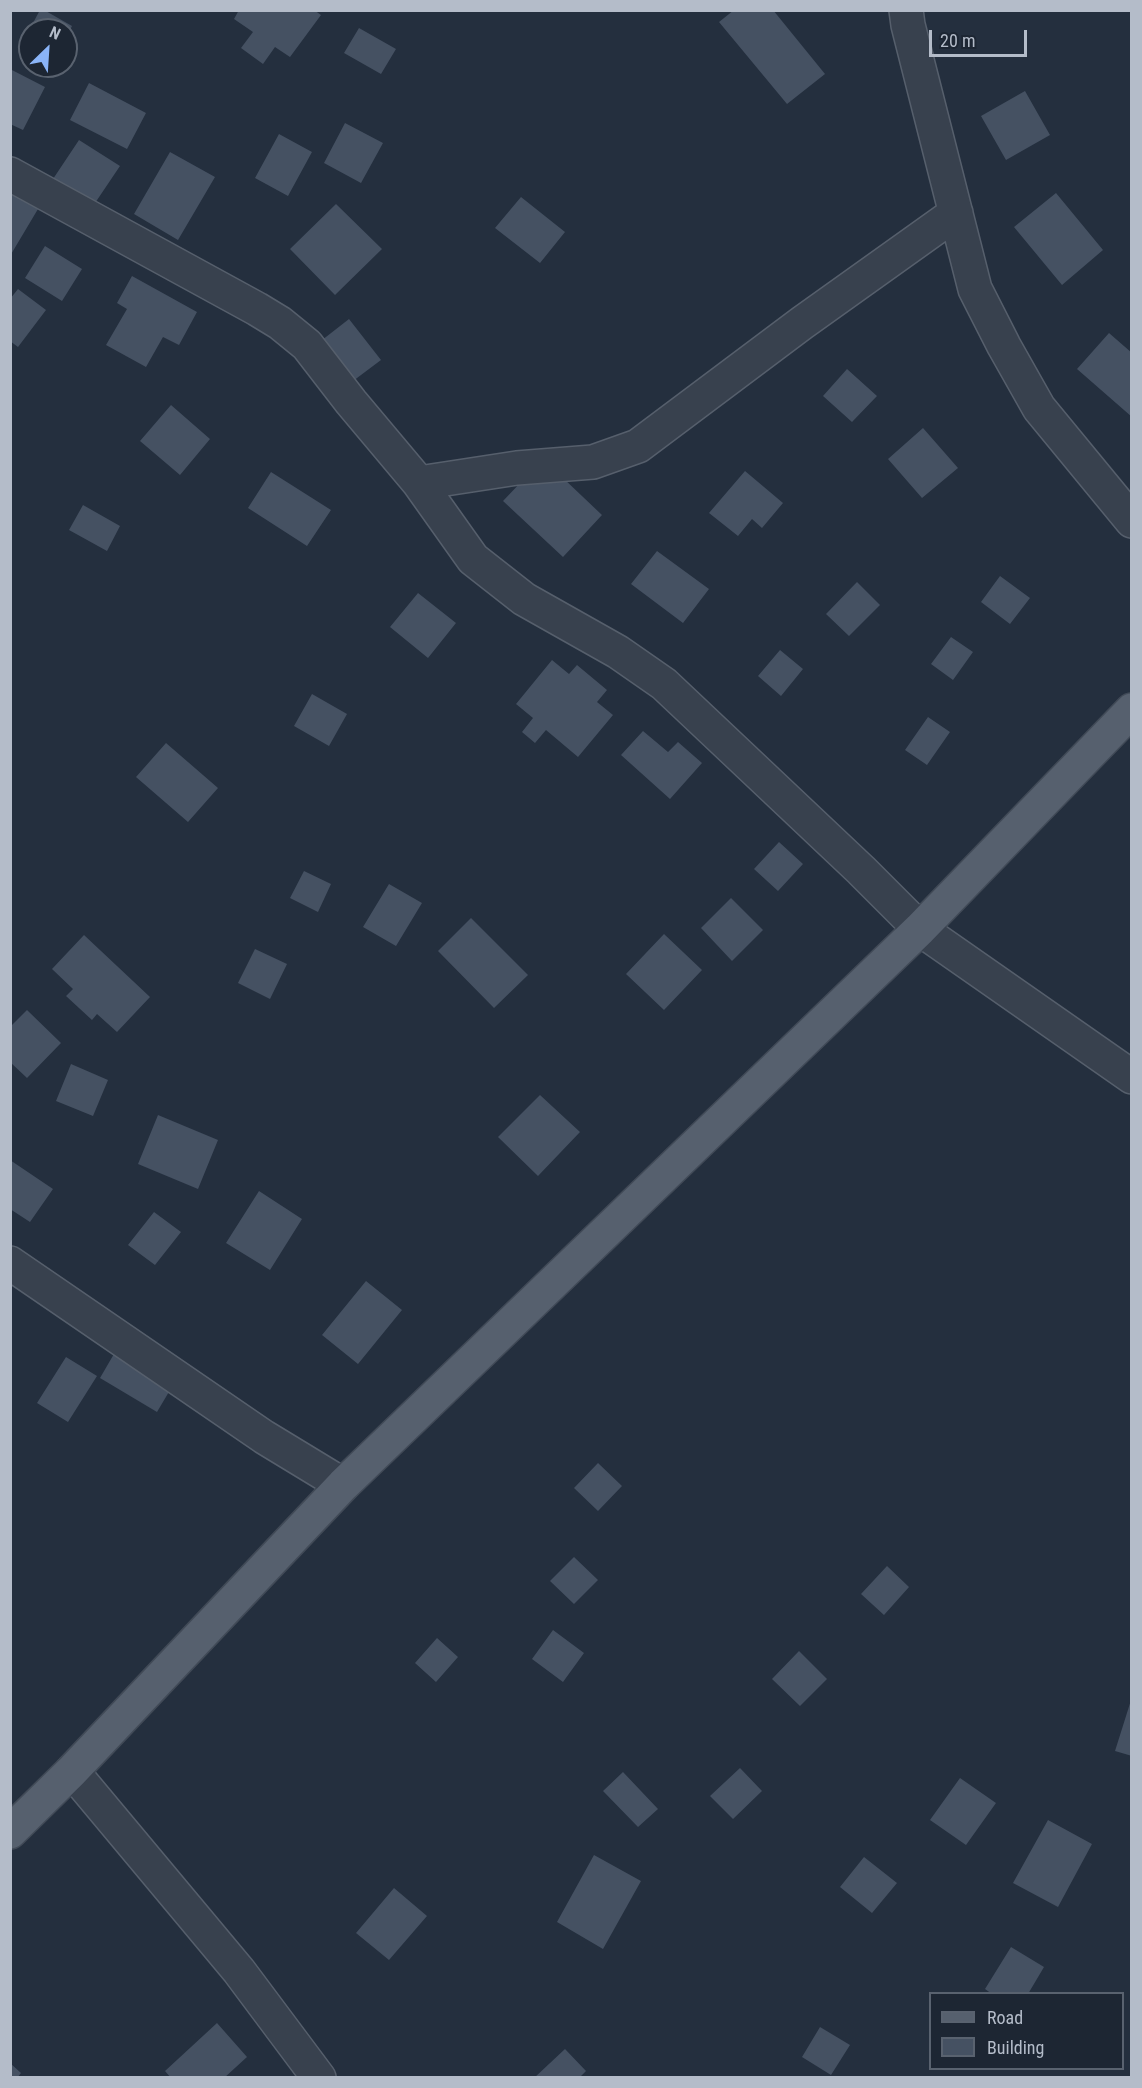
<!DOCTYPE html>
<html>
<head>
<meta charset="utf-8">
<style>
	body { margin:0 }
	#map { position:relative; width:1142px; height:2088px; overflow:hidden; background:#242f3e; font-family:"Roboto Condensed",sans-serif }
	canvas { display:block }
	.frame { position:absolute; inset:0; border:12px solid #b4bcc9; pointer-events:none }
	.legend { position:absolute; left:929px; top:1992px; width:195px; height:78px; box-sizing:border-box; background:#1d2633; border:2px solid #59626f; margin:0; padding:8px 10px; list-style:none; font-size:18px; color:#b4bcc9 }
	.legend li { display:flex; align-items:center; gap:12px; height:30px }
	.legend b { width:30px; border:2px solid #59626f }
	.north { position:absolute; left:18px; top:18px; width:60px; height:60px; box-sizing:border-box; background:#1d2633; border:2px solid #59626f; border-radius:50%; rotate:25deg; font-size:16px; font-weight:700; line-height:24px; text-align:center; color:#b4bcc9 }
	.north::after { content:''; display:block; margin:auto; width:21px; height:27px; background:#8ab4f8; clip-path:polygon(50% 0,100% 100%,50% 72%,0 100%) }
	.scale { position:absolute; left:929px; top:30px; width:98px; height:27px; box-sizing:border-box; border:3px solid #b4bcc9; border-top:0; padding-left:8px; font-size:18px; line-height:21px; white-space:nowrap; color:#b4bcc9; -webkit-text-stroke:4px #1d2633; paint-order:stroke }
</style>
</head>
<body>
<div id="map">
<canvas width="1142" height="2088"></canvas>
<div class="frame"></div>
<ul class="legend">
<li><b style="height:8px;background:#56606e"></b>Road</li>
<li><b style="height:16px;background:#455162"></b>Building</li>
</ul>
<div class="north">N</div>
<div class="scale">20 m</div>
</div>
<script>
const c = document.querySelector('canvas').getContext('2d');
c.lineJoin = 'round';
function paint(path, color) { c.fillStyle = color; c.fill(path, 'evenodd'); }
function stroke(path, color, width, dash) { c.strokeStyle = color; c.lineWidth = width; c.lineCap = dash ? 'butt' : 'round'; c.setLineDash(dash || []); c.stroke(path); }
const building = new Path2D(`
	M 40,10 L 44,10 L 72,26 L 66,38 L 66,30 L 30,30 L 30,54 L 19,49 Z
	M 239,10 L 314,10 L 321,15 L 290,57 L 275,47 L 263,64 L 241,48 L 253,32 L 234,19 Z
	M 734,10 L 773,10 L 825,74 L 787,104 L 719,22 Z
	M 359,28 L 396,49 L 381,74 L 344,53 Z
	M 10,69 L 45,87 L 23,130 L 10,124 Z
	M 89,83 L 146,113 L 127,149 L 70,120 Z
	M 1025,91 L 1050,135 L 1006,160 L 981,116 Z
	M 345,123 L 383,143 L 361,183 L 324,163 Z
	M 279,134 L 312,152 L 288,196 L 255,178 Z
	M 79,140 L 120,166 L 89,212 L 49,185 Z
	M 170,152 L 215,177 L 178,240 L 134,214 Z
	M 10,193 L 38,209 L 10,256 Z
	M 1056,193 L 1103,250 L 1062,285 L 1014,227 Z
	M 521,197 L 565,232 L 540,263 L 495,228 Z
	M 336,204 L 382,249 L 335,295 L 290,249 Z
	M 45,246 L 82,269 L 62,301 L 25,278 Z
	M 132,276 L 197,312 L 179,345 L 163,337 L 146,367 L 106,345 L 127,309 L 117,303 Z
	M 18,289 L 46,310 L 18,347 L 10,341 L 10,299 Z
	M 349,319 L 381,360 L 349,384 L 317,344 Z
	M 1109,333 L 1132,353 L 1132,417 L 1077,369 Z
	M 847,369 L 877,396 L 852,422 L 823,396 Z
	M 171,405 L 210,439 L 180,475 L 140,441 Z
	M 923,428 L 958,468 L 922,498 L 888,459 Z
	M 543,459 L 602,515 L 563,557 L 503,501 Z
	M 745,471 L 783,503 L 762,528 L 752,519 L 738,536 L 709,513 Z
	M 271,472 L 331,510 L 307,546 L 248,508 Z
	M 83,505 L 120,526 L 107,551 L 69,530 Z
	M 657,551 L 709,589 L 683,623 L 631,584 Z
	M 1000,576 L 1030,598 L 1010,624 L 981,602 Z
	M 857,582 L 880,605 L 849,636 L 826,614 Z
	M 418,593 L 456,623 L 428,658 L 390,627 Z
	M 951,637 L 973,652 L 953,680 L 931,664 Z
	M 780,650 L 803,669 L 781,696 L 758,676 Z
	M 552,660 L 569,674 L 577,665 L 607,690 L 597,702 L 613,715 L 578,757 L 546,730 L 535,743 L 522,732 L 533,718 L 516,704 Z
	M 312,694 L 347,714 L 329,746 L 294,726 Z
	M 928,717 L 950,732 L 927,765 L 905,750 Z
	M 643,731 L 668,752 L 678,742 L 702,763 L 670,799 L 621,755 Z
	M 166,743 L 218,788 L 188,822 L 136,777 Z
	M 779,842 L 803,864 L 778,891 L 754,869 Z
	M 304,871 L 331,884 L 318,912 L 290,898 Z
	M 389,884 L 422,903 L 396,946 L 363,927 Z
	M 731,898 L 763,930 L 732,961 L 701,928 Z
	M 471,918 L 528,975 L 494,1008 L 438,951 Z
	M 664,934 L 702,970 L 664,1010 L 626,974 Z
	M 84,935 L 150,997 L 117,1032 L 97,1014 L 92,1020 L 66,996 L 73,989 L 52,969 Z
	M 255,949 L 287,964 L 270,999 L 238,983 Z
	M 27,1010 L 61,1043 L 27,1078 L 10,1062 L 10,1027 Z
	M 71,1064 L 108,1080 L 93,1116 L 56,1101 Z
	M 540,1095 L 580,1132 L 538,1176 L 498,1137 Z
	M 158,1115 L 218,1140 L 198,1189 L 138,1164 Z
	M 10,1160 L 53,1189 L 30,1222 L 10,1209 Z
	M 259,1191 L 302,1219 L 270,1270 L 226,1243 Z
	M 154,1212 L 181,1232 L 155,1265 L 128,1245 Z
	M 366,1281 L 402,1310 L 358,1364 L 322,1335 Z
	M 118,1347 L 176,1380 L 157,1412 L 100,1378 Z
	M 66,1357 L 97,1376 L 68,1422 L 37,1403 Z
	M 598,1463 L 622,1486 L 598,1511 L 574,1488 Z
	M 574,1557 L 598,1580 L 574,1604 L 550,1581 Z
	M 887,1566 L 909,1587 L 884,1615 L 861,1594 Z
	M 553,1630 L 584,1653 L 563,1682 L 532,1659 Z
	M 437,1638 L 458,1657 L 436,1682 L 415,1663 Z
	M 799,1651 L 827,1679 L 800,1706 L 772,1679 Z
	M 1132,1697 L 1132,1756 L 1115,1751 Z
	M 740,1768 L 762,1791 L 733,1819 L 710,1796 Z
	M 623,1772 L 658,1809 L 638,1827 L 603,1791 Z
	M 960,1778 L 996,1803 L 966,1845 L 930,1820 Z
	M 1048,1820 L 1092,1844 L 1058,1907 L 1013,1883 Z
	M 594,1855 L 641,1881 L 603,1949 L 557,1922 Z
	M 864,1857 L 897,1883 L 872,1913 L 840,1887 Z
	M 394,1888 L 427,1916 L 389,1960 L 356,1933 Z
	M 1011,1947 L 1044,1967 L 1028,1994 L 992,1994 L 985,1989 Z
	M 217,2023 L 247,2057 L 224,2078 L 171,2078 L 165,2071 Z
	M 820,2027 L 850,2045 L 831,2075 L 802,2057 Z
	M 565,2049 L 586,2071 L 579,2078 L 534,2078 Z
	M 10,2063 L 21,2073 L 17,2078 L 10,2078 Z`);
const minor = new Path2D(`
	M 906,10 L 908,25 L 975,289 L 1004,346 L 1039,408 L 1132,521
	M 10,174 L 257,309 L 280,323 L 307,345 L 351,402 L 419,483 L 473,559 L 524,599 L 618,652 L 664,684 L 861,870 L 920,929 L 1132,1077
	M 419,483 L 517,468 L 593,462 L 638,446 L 802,323 L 956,213
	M 10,1263 L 264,1437 L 343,1485
	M 72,1771 L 239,1971 L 319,2078`);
const major = new Path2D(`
	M 10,1832 L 72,1771 L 343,1485 L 920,929 L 1132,710`);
paint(building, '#455162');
stroke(minor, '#565f6c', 36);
stroke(major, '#414a57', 36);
stroke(minor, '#38414e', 33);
stroke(major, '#56606e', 33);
</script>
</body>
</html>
